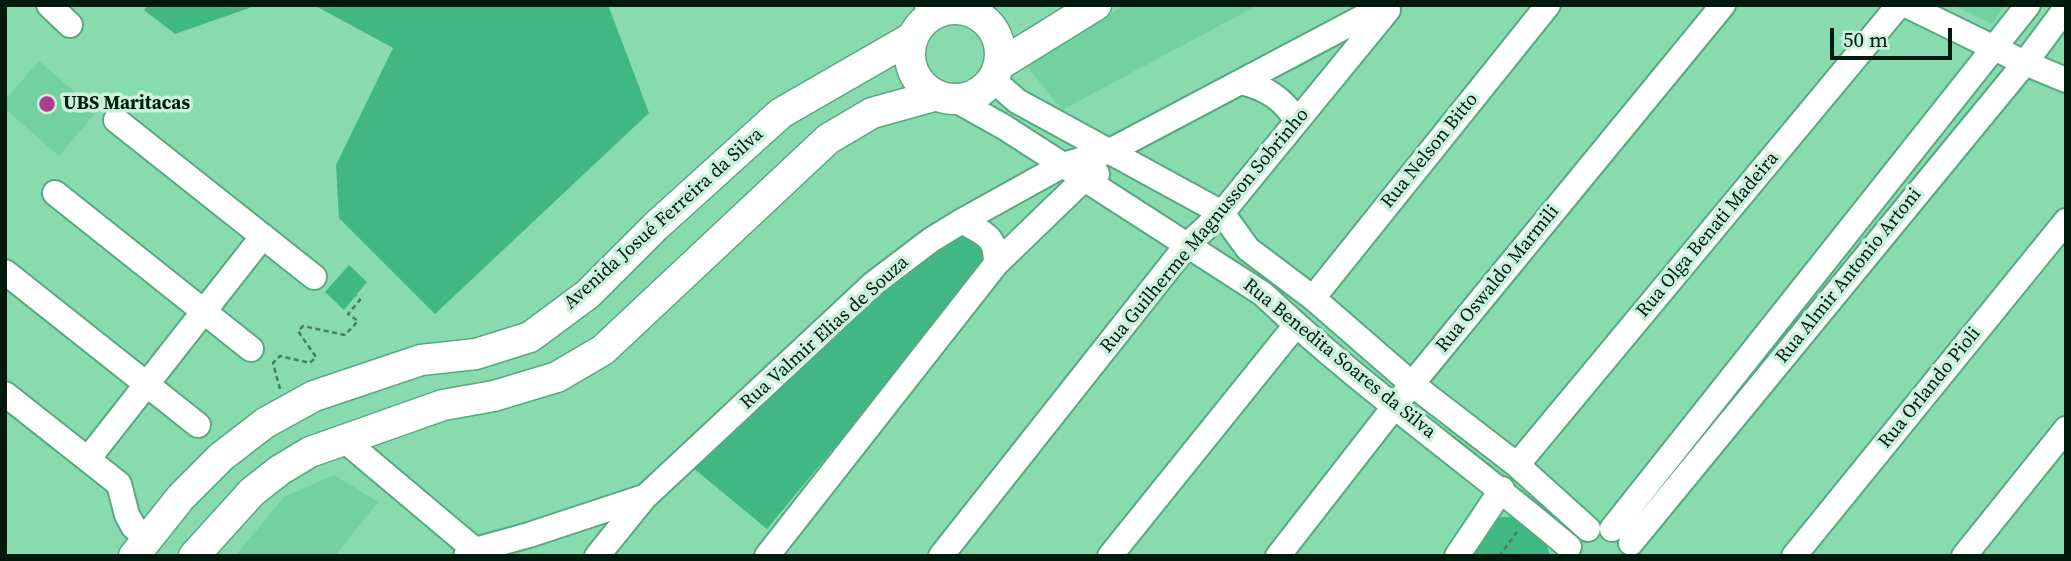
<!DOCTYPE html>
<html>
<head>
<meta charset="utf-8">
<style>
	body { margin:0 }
	#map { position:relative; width:2071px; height:561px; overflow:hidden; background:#87dbaf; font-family:"Source Serif 4",serif }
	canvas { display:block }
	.frame { position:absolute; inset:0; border:7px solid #011a0e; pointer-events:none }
	.scale { position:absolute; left:1830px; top:28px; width:122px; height:32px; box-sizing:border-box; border:4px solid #011a0e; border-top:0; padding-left:9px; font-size:21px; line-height:24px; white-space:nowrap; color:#011a0e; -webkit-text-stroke:5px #caf1db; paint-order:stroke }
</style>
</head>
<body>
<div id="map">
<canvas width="2071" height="561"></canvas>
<div class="frame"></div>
<div class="scale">50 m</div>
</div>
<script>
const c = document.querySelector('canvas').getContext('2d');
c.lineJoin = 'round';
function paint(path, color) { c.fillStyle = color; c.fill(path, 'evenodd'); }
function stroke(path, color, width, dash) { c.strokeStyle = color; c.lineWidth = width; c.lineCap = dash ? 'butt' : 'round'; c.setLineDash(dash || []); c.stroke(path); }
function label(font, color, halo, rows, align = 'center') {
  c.font = font + ' "Source Serif 4",serif'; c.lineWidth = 7; c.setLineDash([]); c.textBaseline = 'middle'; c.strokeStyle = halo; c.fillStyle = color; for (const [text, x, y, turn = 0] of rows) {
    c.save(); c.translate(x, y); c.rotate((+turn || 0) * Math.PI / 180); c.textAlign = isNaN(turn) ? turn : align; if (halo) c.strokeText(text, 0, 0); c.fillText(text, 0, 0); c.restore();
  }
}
const built = new Path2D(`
	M 1125,5 L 1258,5 L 1062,110 L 1026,65 Z
	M 1953,5 L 2005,5 L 1992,24 Z
	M 39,61 L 97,111 L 59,156 L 5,109 L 5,100 Z
	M 334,475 L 378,502 L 335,556 L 235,556 L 284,497 Z`);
const green = new Path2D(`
	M 148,5 L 258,5 L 175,34 L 144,10 Z
	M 314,5 L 608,5 L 649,113 L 435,314 L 339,218 L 336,165 L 393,48 Z
	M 966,235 L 979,237 L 986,264 L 767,529 L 692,467 L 886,280 Z
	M 349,265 L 367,282 L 344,310 L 325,292 Z
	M 1502,517 L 1514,517 L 1545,540 L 1550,556 L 1464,556 L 1492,520 Z`);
const path = new Path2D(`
	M 280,389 L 273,363 L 280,356 L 310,363 L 316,357 L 298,331 L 303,326 L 345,335 L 358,321 L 348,314 L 360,300 L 356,296
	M 1499,556 L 1517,532`);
const minor = new Path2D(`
	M 49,5 L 70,25
	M 927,5 L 931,15
	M 1906,5 L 2025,63 L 2066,80
	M 992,79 L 1017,101 L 1222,213 L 1248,249 L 1313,298 L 1412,384 L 1517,465 L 1588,529
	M 1241,82 C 1267,88 1283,99 1297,121
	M 954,99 L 1004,127 L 1263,294 C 1359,385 1468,461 1569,547
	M 116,120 L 314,277
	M 55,193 L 251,349
	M 962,221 C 985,235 996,235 996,264
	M 5,272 L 198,425
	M 1313,298 L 1548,5
	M 5,394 L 119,484 L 127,515 L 133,526 L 147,540
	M 343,439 L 482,556
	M 88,459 L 263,236
	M 1517,465 L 1899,5
	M 1612,529 L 2028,5
	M 1631,543 L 2025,63 L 2066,8
	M 466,556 L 475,550 L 529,535 L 644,497
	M 597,556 L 645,497 L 873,284 L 931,240 L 962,221 L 1063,165 L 1108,152 L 1386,5
	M 767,556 L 996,264 L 1083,180 L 1097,174
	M 941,556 L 1187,245 L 1222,213 L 1388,10
	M 1110,556 L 1296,325
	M 1278,556 L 1412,384 L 1723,5
	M 1457,556 L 1502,489
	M 1794,556 L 2066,221
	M 1964,556 L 2066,429`);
const major = new Path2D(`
	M910 54a45 45 0 1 1 90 0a45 45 0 1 1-90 0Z
	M 999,65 L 1096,5
	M 134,556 L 181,497 L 221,457 L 265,423 L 314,396 L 421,360 L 476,354 L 530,337 L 588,294 L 656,226 L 781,113 L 913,37
	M 194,556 L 252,492 L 280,470 L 310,452 L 443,405 L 494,396 L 557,377 L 603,350 L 828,139 L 872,113 L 937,95`);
const markers = [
	[47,104,9,"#b13a91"]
];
const poiNames = [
	["UBS Maritacas",63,104]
];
const streetNames = [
	["Rua Nelson Bitto",1430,151,-51],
	["Avenida Josué Ferreira da Silva",664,219,-42],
	["Rua Guilherme Magnusson Sobrinho",1205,231,-50],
	["Rua Olga Benati Madeira",1708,235,-50],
	["Rua Almir Antonio Artoni",1849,276,-51],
	["Rua Oswaldo Marmili",1498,279,-51],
	["Rua Valmir Elias de Souza",825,333,-42],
	["Rua Benedita Soares da Silva",1339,359,39],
	["Rua Orlando Pioli",1930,388,-51]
];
paint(built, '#73d0a1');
paint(green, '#41b883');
stroke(minor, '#56a980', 28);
stroke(major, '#56a980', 33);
stroke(path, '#477f63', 2.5, [5, 3.5]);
stroke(minor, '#fff', 24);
stroke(major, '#fff', 30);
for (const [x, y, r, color] of markers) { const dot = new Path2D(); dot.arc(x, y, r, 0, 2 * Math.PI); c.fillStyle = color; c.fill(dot); stroke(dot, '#caf1db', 2.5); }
label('bold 19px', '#011a0e', '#caf1db', poiNames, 'left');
label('19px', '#011a0e', '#caf1db', streetNames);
</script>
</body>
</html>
